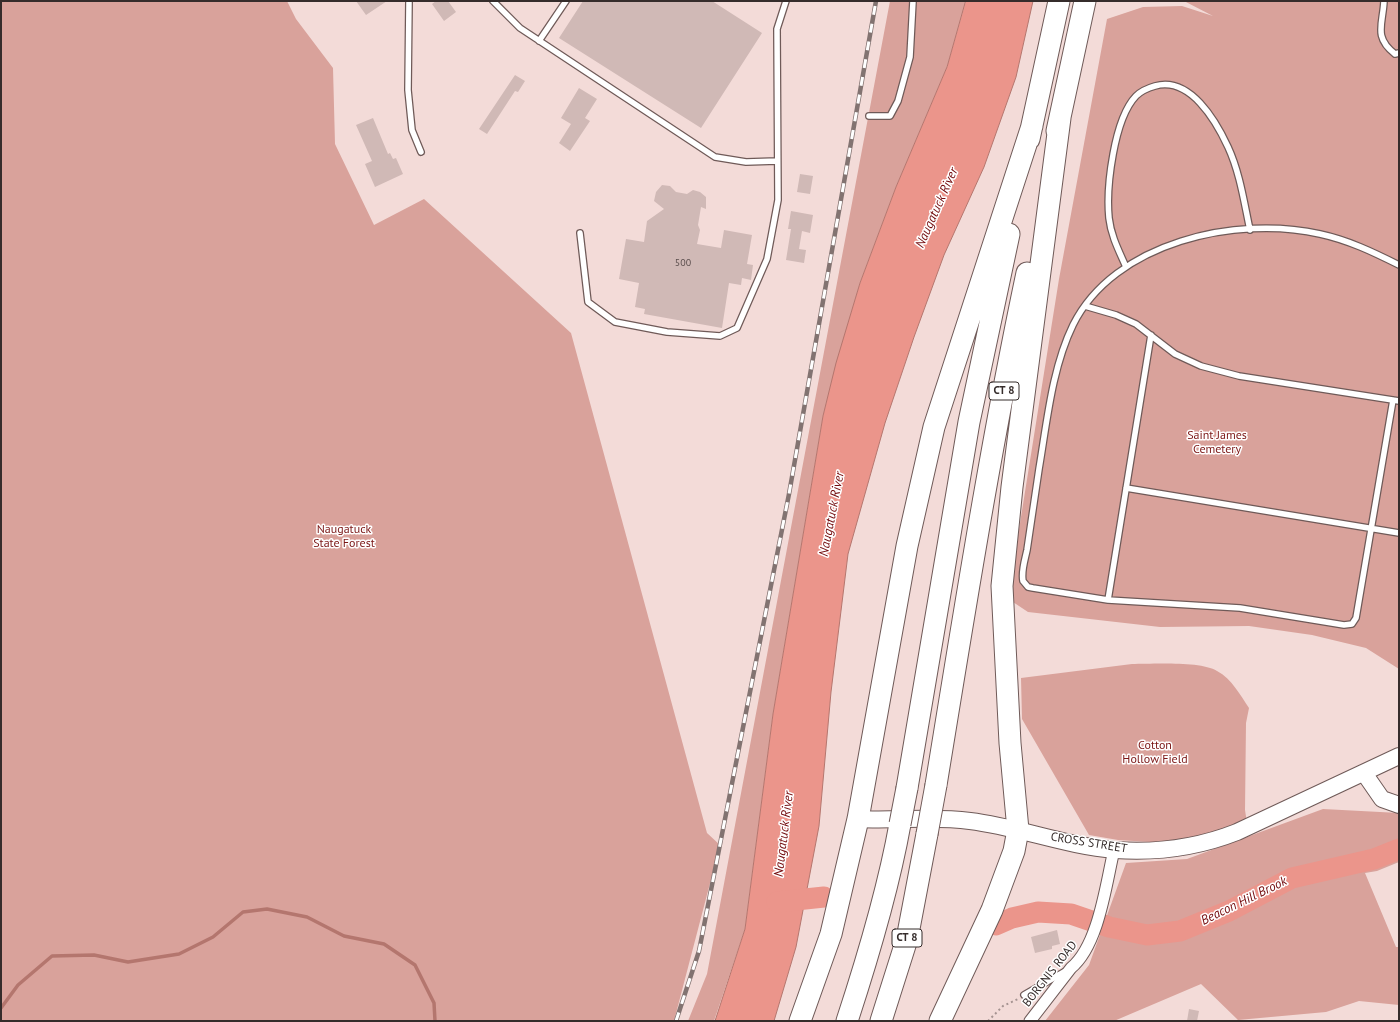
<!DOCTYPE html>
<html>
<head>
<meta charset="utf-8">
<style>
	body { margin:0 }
	#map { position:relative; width:1400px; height:1022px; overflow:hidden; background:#f3dbd8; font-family:"PT Sans",sans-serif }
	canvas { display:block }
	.frame { position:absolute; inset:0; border:2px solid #352c2b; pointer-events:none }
</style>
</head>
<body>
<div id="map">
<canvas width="1400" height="1022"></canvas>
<div class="frame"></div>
</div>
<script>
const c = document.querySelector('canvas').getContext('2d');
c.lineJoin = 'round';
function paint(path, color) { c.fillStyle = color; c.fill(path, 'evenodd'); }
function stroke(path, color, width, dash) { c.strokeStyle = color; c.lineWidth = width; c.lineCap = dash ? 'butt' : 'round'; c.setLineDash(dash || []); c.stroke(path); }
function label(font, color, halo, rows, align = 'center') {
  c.font = font + ' "PT Sans",sans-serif'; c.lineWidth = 3; c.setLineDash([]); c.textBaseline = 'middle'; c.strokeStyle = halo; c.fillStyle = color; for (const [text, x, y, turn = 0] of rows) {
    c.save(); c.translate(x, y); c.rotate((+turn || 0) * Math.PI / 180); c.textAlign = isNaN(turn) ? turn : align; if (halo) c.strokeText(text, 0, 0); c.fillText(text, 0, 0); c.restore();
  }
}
const green = new Path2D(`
	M 1,1 L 287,1 L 296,19 L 333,68 L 335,144 L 374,225 L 424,199 L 571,333 L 707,833 L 720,845 L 674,1021 L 1,1021 Z
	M 890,1 L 966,1 L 947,67 L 896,187 L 860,283 L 823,416 L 773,714 L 745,929 L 714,1021 L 688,1021 L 707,974 Z
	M 1184,1 L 1399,1 L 1399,669 L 1366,648 L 1312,635 L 1249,626 L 1160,627 L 1028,612 L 1013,602 L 1013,567 L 1059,279 L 1107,19 L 1143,7 L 1182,6 L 1213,16 Z
	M 1132,664 C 1152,664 1201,661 1217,671 C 1232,679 1240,695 1249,708 L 1246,723 L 1245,810 L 1247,823 L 1216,837 L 1166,843 L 1118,840 L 1089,835 L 1022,719 L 1021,678 Z
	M 1323,809 L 1399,813 L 1399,862 L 1377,871 L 1365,873 L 1396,947 L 1399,947 L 1399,1005 L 1359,1001 L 1326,1012 L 1238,1020 L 1201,984 L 1114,1021 L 1045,1021 L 1089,965 L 1126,863 L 1187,859 Z`);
const water = new Path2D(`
	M 966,1 L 1033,1 L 1016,77 L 984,167 L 944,255 L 914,337 L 885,423 L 848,554 L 831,692 L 819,826 L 796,947 L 774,1021 L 715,1021 L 745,929 L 773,714 L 823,416 L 836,363 L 860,283 L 896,187 L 947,67 Z`);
const stream = new Path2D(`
	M 1,1008 L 18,985 L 52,956 L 94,955 L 128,962 L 179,954 L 213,937 L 243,912 L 267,909 L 307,917 L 344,936 L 384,944 L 415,965 L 434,1003 L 435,1021`);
const river = new Path2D(`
	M 777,902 L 824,897
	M 996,925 L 1012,918 L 1038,912 L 1071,914 L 1109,927 L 1147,935 L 1180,931 L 1229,911 L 1292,878 L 1374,859 L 1399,849`);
const building = new Path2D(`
	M 356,1 L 387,1 L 366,15 Z
	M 436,1 L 448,1 L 456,12 L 444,21 L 432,4 Z
	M 583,1 L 712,1 L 762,33 L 701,128 L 559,38 Z
	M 515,75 L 525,81 L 518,92 L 515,91 L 487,134 L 479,129 Z
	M 579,88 L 597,99 L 585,118 L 590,121 L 570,151 L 559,143 L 571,124 L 561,118 Z
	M 373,118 L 388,154 L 390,153 L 393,159 L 396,158 L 403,174 L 375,187 L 365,164 L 372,161 L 356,125 Z
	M 800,174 L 813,176 L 810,194 L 797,192 Z
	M 662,185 L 670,186 L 676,192 L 687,194 L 693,190 L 700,192 L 706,197 L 706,209 L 701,207 L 698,225 L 700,230 L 697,244 L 721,248 L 724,230 L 752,235 L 747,264 L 753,265 L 751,280 L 742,278 L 741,285 L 729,283 L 722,328 L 644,314 L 645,309 L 635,307 L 639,283 L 619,279 L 626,239 L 644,242 L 647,221 L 664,209 L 654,201 L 656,192 Z
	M 791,211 L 813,215 L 810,233 L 802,231 L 799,249 L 806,250 L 804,263 L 786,260 L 791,229 L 788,229 Z
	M 1057,930 L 1060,944 L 1052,946 L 1052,949 L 1035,953 L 1031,937 Z
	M 1189,1009 L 1199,1011 L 1197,1021 L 1187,1021 Z`);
const path = new Path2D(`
	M 988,1021 L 1003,1006 L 1018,999`);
const lane = new Path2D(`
	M 409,1 L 408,90 L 412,130 L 421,152
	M 493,1 L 520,28 L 715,157 L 746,162 L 777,161
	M 1384,1 C 1383,24 1373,37 1395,54 L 1399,53
	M 539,41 L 566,1
	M 869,116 L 890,116 L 898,101 L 910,57 L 913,1
	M 580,233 L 588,302 L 615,322 L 667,332 L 720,336 L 737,328 L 767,259 L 778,200 L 777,29 L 786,1
	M 1126,267 C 1119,251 1111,236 1109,218 C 1106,187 1114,119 1136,96 C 1141,91 1148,88 1155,86 C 1190,76 1216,121 1228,147 C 1240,173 1244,202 1250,230
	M 1085,306 L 1116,315 L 1136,324 L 1175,354 L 1201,366 L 1239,376 L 1399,401
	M 1393,400 L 1356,618 L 1352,624 L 1344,625 L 1240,608 L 1108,600 L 1033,588 L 1028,587 L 1023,581 C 1021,571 1025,560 1027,550 C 1031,523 1035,496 1039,469 C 1047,422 1052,368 1073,325 C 1114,242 1237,215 1320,234 C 1348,240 1373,252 1399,265
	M 1126,488 L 1399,533
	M 1108,600 L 1151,335
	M 1024,995 L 1064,972`);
const street = new Path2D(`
	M 1030,1021 L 1071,968 C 1099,945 1106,883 1114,850`);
const secondary = new Path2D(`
	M 1364,773 L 1382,799 L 1399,805
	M 858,819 C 895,821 933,816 970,821 C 1019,827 1066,846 1115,850 C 1157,853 1199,847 1237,832 L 1399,756`);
const highway = new Path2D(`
	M 1057,131 L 1085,1
	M 1029,139 L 1059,1
	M 936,785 C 964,614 991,443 1027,273
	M 907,788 L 969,422 L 1009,234
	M 800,1021 L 831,934 L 858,819 L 907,546 L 934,427 L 1032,126
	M 847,1021 C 868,957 888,891 900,824
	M 881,1021 L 907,939 L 927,834
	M 940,1021 L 992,910 L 1014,851 L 1018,830 L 1010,743 L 1002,586 L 1012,487 L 1060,118`);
const rail = new Path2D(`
	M 676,1021 L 699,951 L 789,494 L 876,1`);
const highwayBridge = new Path2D(`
	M 900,824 L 907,788
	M 927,834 L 936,785`);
const numberNames = [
	["500",683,263]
];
const shields = [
	[1004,391,30],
	[907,938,30]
];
const shieldNames = [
	["CT 8",1004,391],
	["CT 8",907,938]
];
const parkNames = [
	["Saint James",1217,436],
	["Cemetery",1217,450],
	["Naugatuck",344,530],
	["State Forest",344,544],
	["Cotton",1155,746],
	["Hollow Field",1155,760]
];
const streetNames = [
	["CROSS STREET",1089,843,9],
	["BORGNIS ROAD",1050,974,-52]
];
const waterNames = [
	["Naugatuck River",937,208,-66],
	["Naugatuck River",832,514,-79],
	["Naugatuck River",784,834,-83],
	["Beacon Hill Brook",1244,901,-26]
];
paint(green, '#d9a29b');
paint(water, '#eb958b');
stroke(water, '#b4766e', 1);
stroke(stream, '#b4766e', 3.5);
stroke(river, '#eb958b', 21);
paint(building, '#d0b9b6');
stroke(lane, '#6f5a58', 8);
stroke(street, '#6f5a58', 13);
stroke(secondary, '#6f5a58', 18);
stroke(highway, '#6f5a58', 23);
stroke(path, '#a59391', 2, [2, 3]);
stroke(lane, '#fff', 5.5);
stroke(street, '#fff', 11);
stroke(secondary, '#fff', 16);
stroke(highway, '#fff', 21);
stroke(rail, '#827371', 4.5);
stroke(rail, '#fff', 3, [9]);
stroke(highwayBridge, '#6f5a58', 23, []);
stroke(highwayBridge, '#fff', 21);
label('10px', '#5c4f4e', null, numberNames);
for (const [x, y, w] of shields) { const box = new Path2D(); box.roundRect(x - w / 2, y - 9, w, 18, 3); c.fillStyle = '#fff'; c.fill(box); stroke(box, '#352c2b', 1); }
label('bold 11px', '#352c2b', null, shieldNames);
label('12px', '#7a1514', '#fff', parkNames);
label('12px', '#352c2b', '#fff', streetNames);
label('italic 13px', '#730b0d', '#fff', waterNames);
</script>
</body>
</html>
